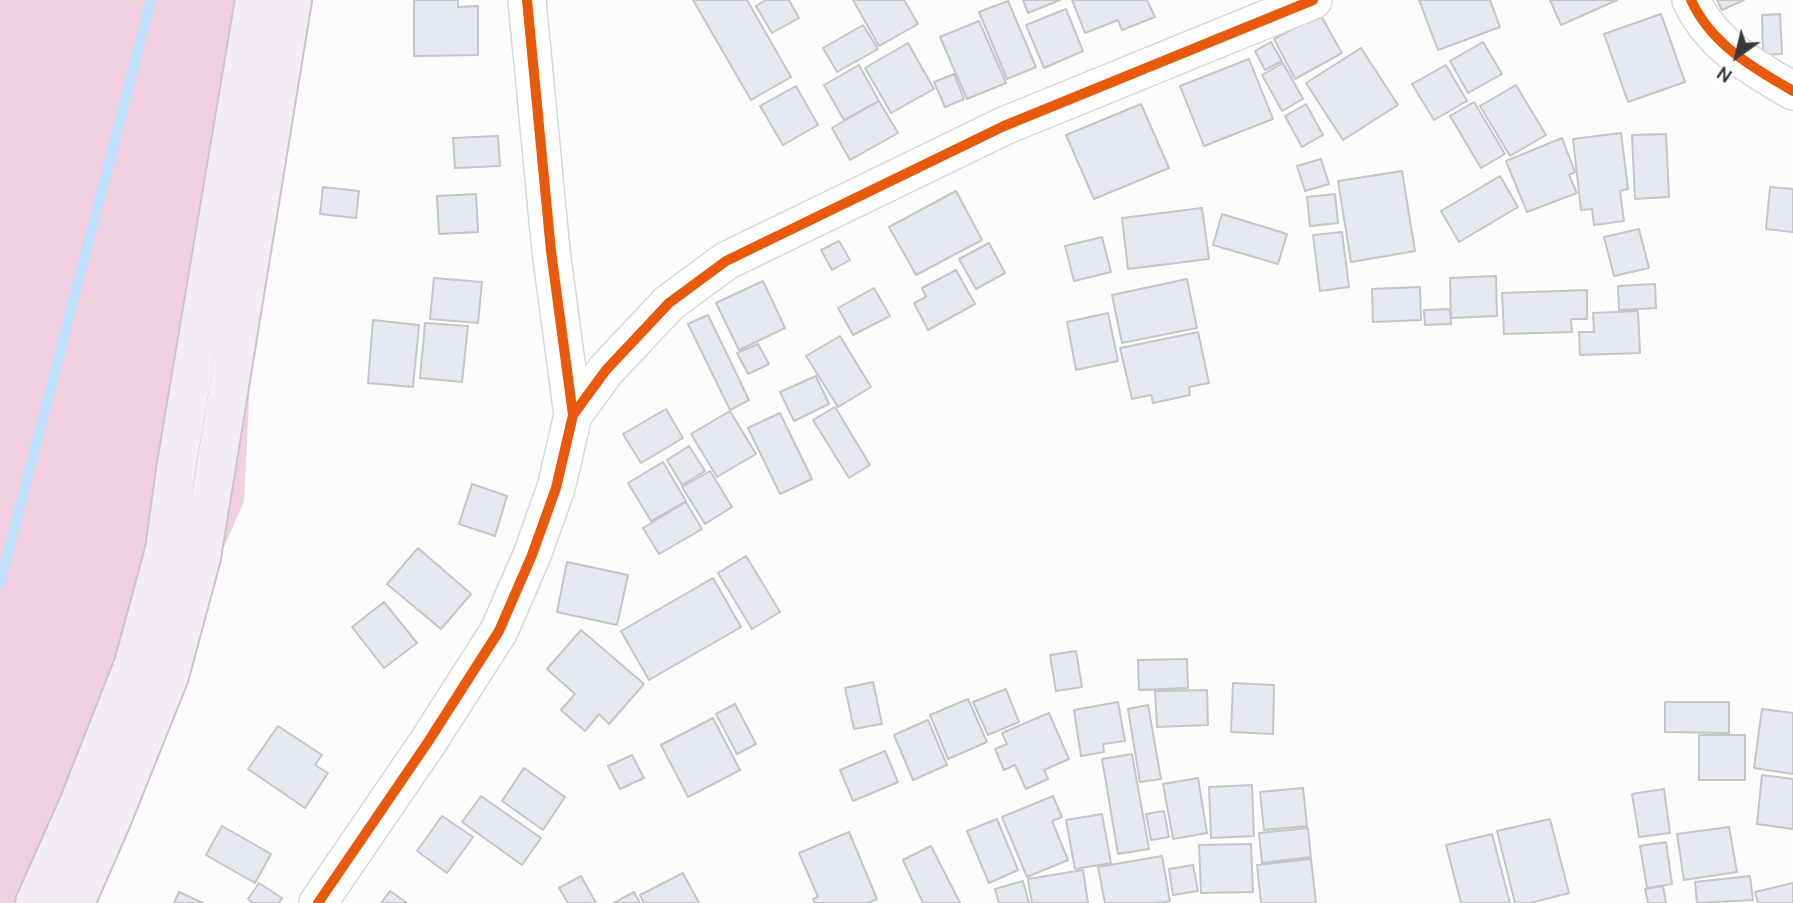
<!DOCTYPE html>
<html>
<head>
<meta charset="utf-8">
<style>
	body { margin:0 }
	#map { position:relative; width:1793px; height:903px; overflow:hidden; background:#fcfcfc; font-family:Overpass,sans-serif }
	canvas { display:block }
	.north { position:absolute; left:1702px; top:21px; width:70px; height:70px; -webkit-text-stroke:5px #fff; paint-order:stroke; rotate:214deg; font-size:19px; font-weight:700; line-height:28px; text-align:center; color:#39383d }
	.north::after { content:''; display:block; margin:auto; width:24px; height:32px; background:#39383d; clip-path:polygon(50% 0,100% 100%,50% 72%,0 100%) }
</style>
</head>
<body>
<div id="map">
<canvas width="1793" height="903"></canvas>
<div class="north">N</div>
</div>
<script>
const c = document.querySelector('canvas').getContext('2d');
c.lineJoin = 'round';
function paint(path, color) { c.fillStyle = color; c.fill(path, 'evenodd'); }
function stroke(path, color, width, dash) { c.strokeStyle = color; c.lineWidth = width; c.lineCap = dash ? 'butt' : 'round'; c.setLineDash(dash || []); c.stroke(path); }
const forest = new Path2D(`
	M 0,0 L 260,0 L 266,55 L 244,501 L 69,903 L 0,903 Z`);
const stream = new Path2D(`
	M 0,584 L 151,0`);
const building = new Path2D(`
	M 414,0 L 458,0 L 458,7 L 478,6 L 478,55 L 414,56 Z
	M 693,0 L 747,0 L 791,77 L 751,100 Z
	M 766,0 L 789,0 L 799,18 L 772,33 L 756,6 Z
	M 853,0 L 904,0 L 918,24 L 879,46 Z
	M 1023,0 L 1060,0 L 1028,13 Z
	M 1072,0 L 1147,0 L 1155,17 L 1122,30 L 1118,20 L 1085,33 Z
	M 1419,0 L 1490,0 L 1500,27 L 1438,50 Z
	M 1550,0 L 1617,0 L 1561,25 Z
	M 1717,0 L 1744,0 L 1722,10 Z
	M 1008,1 L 1036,67 L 1007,79 L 979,12 Z
	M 1066,9 L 1083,51 L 1044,68 L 1026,25 Z
	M 1320,14 L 1342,53 L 1295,79 L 1274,39 Z
	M 1661,14 L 1685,82 L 1628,102 L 1604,34 Z
	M 1780,14 L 1782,54 L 1763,55 L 1762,15 Z
	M 979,21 L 1006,83 L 967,99 L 940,37 Z
	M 863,25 L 878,49 L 837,72 L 823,48 Z
	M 1271,42 L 1282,61 L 1265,70 L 1255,51 Z
	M 1483,42 L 1502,74 L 1468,93 L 1450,61 Z
	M 908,43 L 934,89 L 891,113 L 865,68 Z
	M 1361,48 L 1398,105 L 1343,140 L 1306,83 Z
	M 1249,59 L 1273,119 L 1204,146 L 1180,86 Z
	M 1283,63 L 1303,99 L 1282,111 L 1262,75 Z
	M 859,65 L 879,101 L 844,120 L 824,85 Z
	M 1446,65 L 1467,101 L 1434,120 L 1412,84 Z
	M 954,74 L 964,99 L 945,107 L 934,82 Z
	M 1516,85 L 1546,135 L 1510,156 L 1480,106 Z
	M 796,86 L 818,125 L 783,145 L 760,106 Z
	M 879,101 L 898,133 L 850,160 L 832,128 Z
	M 1474,102 L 1505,154 L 1481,168 L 1450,116 Z
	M 1141,104 L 1169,168 L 1094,199 L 1066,135 Z
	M 1306,104 L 1323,135 L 1302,147 L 1285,116 Z
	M 1621,133 L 1628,189 L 1620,191 L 1624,221 L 1594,225 L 1592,209 L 1581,210 L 1573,139 Z
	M 1666,134 L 1669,197 L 1635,199 L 1632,135 Z
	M 498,136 L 500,166 L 455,168 L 453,138 Z
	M 1562,138 L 1575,172 L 1569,175 L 1577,193 L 1527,212 L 1506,161 Z
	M 1321,159 L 1329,184 L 1305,191 L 1297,166 Z
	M 1402,171 L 1415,251 L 1351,262 L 1338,181 Z
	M 1500,176 L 1518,207 L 1459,242 L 1441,211 Z
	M 323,187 L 359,191 L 356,218 L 320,214 Z
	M 1770,187 L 1793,189 L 1793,232 L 1766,229 Z
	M 956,191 L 982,240 L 916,275 L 889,227 Z
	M 476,194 L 478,232 L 439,234 L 437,196 Z
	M 1335,194 L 1338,223 L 1310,226 L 1307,197 Z
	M 1202,208 L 1209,259 L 1128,269 L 1122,218 Z
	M 1222,214 L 1287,234 L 1278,264 L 1213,245 Z
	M 1639,229 L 1649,268 L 1614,276 L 1604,237 Z
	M 1342,232 L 1349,287 L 1320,291 L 1313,235 Z
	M 1102,237 L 1111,272 L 1074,281 L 1065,246 Z
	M 839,241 L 850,260 L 832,270 L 821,250 Z
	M 989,243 L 1005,273 L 976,289 L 959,259 Z
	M 956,270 L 975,304 L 928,330 L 914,303 L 926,297 L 922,288 Z
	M 1496,276 L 1497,316 L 1451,318 L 1450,278 Z
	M 434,278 L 482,282 L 478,323 L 430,319 Z
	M 1187,279 L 1197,328 L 1122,343 L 1112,295 Z
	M 763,281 L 785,328 L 739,350 L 716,303 Z
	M 1655,284 L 1656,308 L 1619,310 L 1618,286 Z
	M 1420,287 L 1421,320 L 1373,322 L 1372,289 Z
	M 874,288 L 890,316 L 853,335 L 838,308 Z
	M 1587,290 L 1587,319 L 1571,319 L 1572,332 L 1504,334 L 1502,293 Z
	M 1450,309 L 1451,324 L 1425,325 L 1424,310 Z
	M 1638,311 L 1640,353 L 1580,355 L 1579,332 L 1594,332 L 1593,313 Z
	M 1108,313 L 1118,361 L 1076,370 L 1067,322 Z
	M 708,315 L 749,400 L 730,410 L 688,324 Z
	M 373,320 L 419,325 L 413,387 L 368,383 Z
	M 425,323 L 468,326 L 462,382 L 420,378 Z
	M 1198,332 L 1209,383 L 1189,387 L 1190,395 L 1153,403 L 1151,395 L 1132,399 L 1120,348 Z
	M 840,336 L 871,387 L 838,407 L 806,356 Z
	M 758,344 L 769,364 L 748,374 L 737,353 Z
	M 816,376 L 829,404 L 794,421 L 780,392 Z
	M 835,407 L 870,465 L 849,478 L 813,420 Z
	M 666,409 L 683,438 L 641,463 L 623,434 Z
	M 730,411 L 756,454 L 717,477 L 691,434 Z
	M 780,413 L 812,479 L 780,494 L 748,428 Z
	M 689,446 L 705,471 L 682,485 L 667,460 Z
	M 663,462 L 686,501 L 651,521 L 628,483 Z
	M 710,471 L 732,507 L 705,524 L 682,487 Z
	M 472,484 L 507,496 L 495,536 L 459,524 Z
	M 686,502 L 702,529 L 659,554 L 643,528 Z
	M 418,548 L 471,594 L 441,629 L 387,584 Z
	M 746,556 L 780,612 L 752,629 L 718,573 Z
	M 567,562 L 628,575 L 617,625 L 557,612 Z
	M 713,578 L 741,627 L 649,680 L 621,631 Z
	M 384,602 L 417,643 L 384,668 L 352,627 Z
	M 581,630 L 644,684 L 609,724 L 599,714 L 585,731 L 561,710 L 575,694 L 547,669 Z
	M 1076,651 L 1082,687 L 1056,691 L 1050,655 Z
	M 1187,659 L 1188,688 L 1139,690 L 1138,660 Z
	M 873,682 L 882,724 L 854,729 L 845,688 Z
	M 1233,683 L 1274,685 L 1273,734 L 1231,732 Z
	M 1006,689 L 1019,722 L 988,735 L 973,702 Z
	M 1207,690 L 1208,725 L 1157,727 L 1155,691 Z
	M 968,699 L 987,742 L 948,759 L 930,715 Z
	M 1118,702 L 1125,741 L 1103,744 L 1104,752 L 1081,756 L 1074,710 Z
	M 1665,702 L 1729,702 L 1729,733 L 1665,732 Z
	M 735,704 L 756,744 L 737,754 L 716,714 Z
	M 1148,705 L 1161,779 L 1140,782 L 1128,709 Z
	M 1762,709 L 1793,713 L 1793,774 L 1754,768 Z
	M 1049,713 L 1069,759 L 1044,770 L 1048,779 L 1026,789 L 1015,765 L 1004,770 L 995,749 L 1007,744 L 1002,733 Z
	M 713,718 L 740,770 L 688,797 L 661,745 Z
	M 928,720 L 947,765 L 913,780 L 894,735 Z
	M 278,726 L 322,755 L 315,765 L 328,773 L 305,808 L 248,769 Z
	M 1699,735 L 1745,735 L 1745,780 L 1699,780 Z
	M 885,751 L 898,782 L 853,801 L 840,770 Z
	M 1132,754 L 1149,849 L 1118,854 L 1102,759 Z
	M 632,755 L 644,778 L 620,789 L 608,766 Z
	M 524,768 L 565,797 L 543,830 L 502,801 Z
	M 1762,775 L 1793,779 L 1793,829 L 1757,824 Z
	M 1198,778 L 1207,833 L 1173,839 L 1163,784 Z
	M 1252,785 L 1254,836 L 1211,838 L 1209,787 Z
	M 1303,788 L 1307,826 L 1264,830 L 1260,792 Z
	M 1664,789 L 1670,833 L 1639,837 L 1632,794 Z
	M 481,796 L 541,838 L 522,865 L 462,822 Z
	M 1053,796 L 1062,817 L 1052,821 L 1068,860 L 1027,877 L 1002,817 Z
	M 1164,811 L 1169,837 L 1151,840 L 1146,814 Z
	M 1102,814 L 1111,863 L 1075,869 L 1066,820 Z
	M 442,816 L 473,837 L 447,873 L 417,851 Z
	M 997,819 L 1018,870 L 989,883 L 967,831 Z
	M 1550,819 L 1569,893 L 1530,903 L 1515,903 L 1497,831 Z
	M 222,826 L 271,854 L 255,883 L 206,855 Z
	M 1729,827 L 1737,872 L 1684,880 L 1677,834 Z
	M 1308,828 L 1311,857 L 1262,863 L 1259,833 Z
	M 849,832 L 877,899 L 868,903 L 815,903 L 813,899 L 818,897 L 799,853 Z
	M 1492,834 L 1510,903 L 1461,903 L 1446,845 Z
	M 1666,842 L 1672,884 L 1647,888 L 1640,846 Z
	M 1251,844 L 1253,892 L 1201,893 L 1199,845 Z
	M 931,846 L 960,903 L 923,903 L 903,860 Z
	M 1162,856 L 1170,901 L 1156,903 L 1105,903 L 1098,867 Z
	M 1311,859 L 1316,903 L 1261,903 L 1257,865 Z
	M 1193,865 L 1198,891 L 1173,895 L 1169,869 Z
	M 1083,870 L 1088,903 L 1032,903 L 1028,879 Z
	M 683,873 L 699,903 L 644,903 L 640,895 Z
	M 581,876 L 596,903 L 568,903 L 559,888 Z
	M 1750,876 L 1753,900 L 1697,903 L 1695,882 Z
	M 1023,881 L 1029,903 L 999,903 L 995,889 Z
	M 259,883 L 282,898 L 279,903 L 253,903 L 248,899 Z
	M 1793,883 L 1793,903 L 1758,903 L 1755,892 Z
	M 1663,886 L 1666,903 L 1648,903 L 1645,889 Z
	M 390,891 L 407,903 L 381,903 Z
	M 179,892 L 203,903 L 174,903 Z
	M 634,892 L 640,903 L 614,903 Z`);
const minor = new Path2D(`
	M 1691,0 C 1711,44 1753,68 1793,91
	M 573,415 L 606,370 L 669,303 L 726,261 L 1004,126 L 1313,0
	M 318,903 L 428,742 L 499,631 L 532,555 L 556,488 L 573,415 L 551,251 L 527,0`);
const highway = new Path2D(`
	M 35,903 L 79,804 L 134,664 L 165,550 L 176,470 L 255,0
	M 75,903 L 112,818 L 169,676 L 201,557 L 292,0`);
const cycleway = new Path2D(`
	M 1691,0 C 1711,44 1753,68 1793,91
	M 573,415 L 606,370 L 669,303 L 726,261 L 1004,126 L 1313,0
	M 318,903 L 428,742 L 499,631 L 532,555 L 556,488 L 573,415 L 551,251 L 527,0`);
paint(forest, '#f0cfe0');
stroke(stream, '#bedffd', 10);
paint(building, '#e6e8f1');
stroke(building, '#c4c5c7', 2);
stroke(minor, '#d8d7da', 40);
stroke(highway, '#ccc4cd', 42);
stroke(minor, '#fff', 37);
stroke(highway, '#f4ecf5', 38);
stroke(cycleway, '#e8590c', 10);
</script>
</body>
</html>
